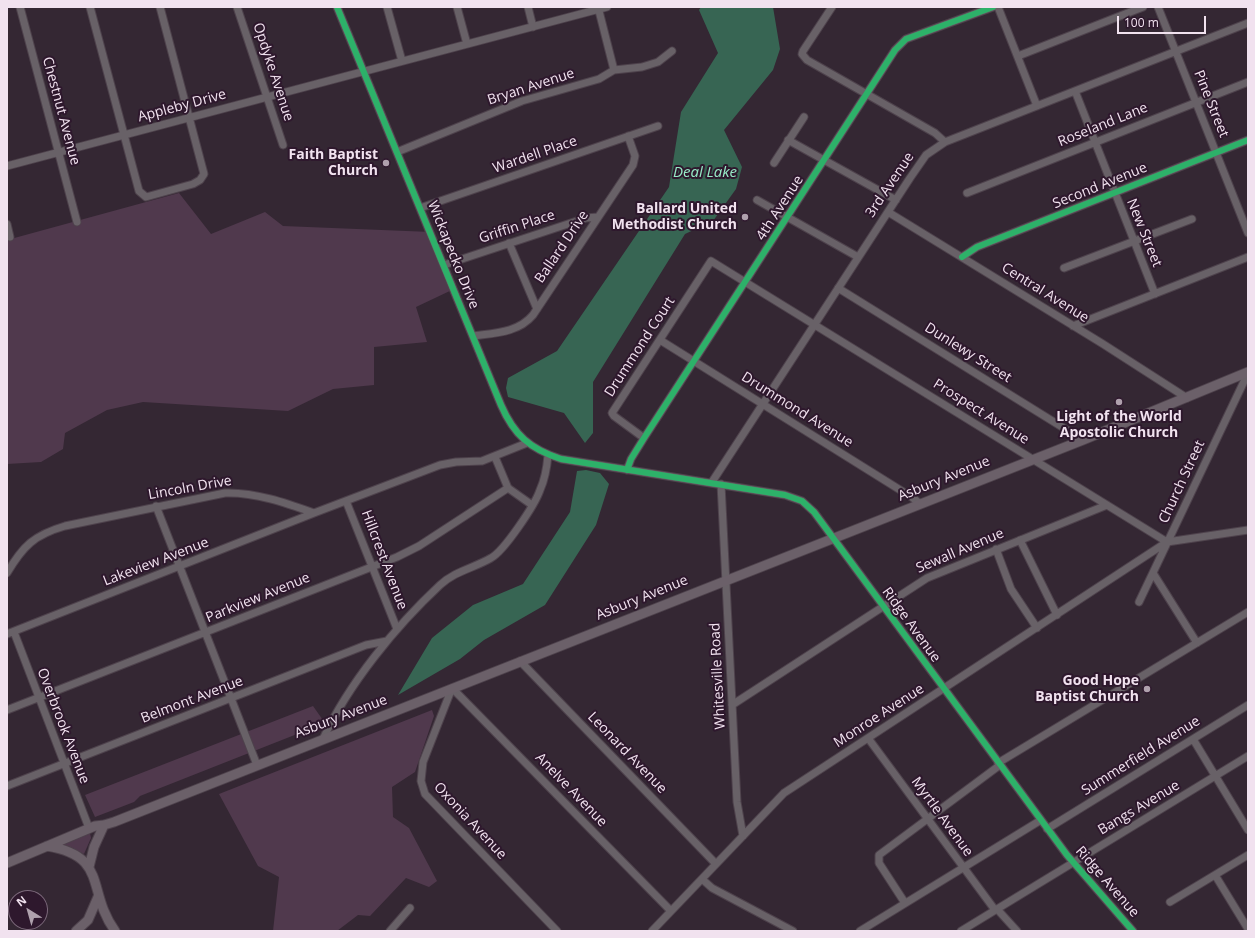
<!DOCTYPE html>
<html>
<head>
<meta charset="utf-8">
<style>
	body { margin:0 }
	#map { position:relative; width:1255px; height:938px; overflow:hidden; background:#342733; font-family:"Open Sans",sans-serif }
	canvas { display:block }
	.frame { position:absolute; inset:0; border:8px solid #f1e2ef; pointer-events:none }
	.north { position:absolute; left:8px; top:890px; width:40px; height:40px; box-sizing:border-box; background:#2e182d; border:1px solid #7c697b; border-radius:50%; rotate:323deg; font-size:11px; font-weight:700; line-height:16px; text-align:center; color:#f1e2ef }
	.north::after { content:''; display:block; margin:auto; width:14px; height:18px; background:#afa1ad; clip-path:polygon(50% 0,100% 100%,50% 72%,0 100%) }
	.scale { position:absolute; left:1117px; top:16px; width:89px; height:18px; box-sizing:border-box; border:2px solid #f1e2ef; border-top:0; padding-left:5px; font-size:12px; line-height:14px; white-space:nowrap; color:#f1e2ef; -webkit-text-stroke:3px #2e182d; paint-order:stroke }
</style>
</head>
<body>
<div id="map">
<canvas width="1255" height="938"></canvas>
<div class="frame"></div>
<div class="north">N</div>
<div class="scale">100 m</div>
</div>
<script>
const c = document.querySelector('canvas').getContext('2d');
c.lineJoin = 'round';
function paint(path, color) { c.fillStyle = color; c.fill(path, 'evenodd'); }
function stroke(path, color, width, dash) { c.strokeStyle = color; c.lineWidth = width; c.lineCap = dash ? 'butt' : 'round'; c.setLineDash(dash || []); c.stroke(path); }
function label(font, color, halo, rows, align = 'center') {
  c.font = font + ' "Open Sans",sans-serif'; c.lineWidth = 4; c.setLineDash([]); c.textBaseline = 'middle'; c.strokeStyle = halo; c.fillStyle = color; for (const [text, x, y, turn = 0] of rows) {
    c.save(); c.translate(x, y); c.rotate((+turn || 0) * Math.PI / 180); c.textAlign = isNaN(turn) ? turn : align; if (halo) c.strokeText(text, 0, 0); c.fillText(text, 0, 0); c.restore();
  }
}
const green = new Path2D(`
	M 179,193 L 211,234 L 265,212 L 283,226 L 431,232 L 454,289 L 416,307 L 427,342 L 374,347 L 374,385 L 333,389 L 288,411 L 143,402 L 107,410 L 65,433 L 63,449 L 41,462 L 7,464 L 7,240 Z
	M 313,706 L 325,723 L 140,796 L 134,802 L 95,817 L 85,795 Z
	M 432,710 L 434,716 L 415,772 L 392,787 L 393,817 L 409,828 L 437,881 L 429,887 L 406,878 L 370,916 L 358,915 L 337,931 L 273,931 L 279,877 L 258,866 L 219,794 Z
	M 90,833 L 91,838 L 84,854 L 68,846 L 58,844 Z`);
const water = new Path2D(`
	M 701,7 L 773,7 L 780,49 L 773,70 L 724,130 L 742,167 L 736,189 L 713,221 L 685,234 L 593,382 L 593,433 L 585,443 L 564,413 L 508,397 L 506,388 L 508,378 L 557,351 L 669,187 L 681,112 L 718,53 L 699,10 Z
	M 586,470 L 600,473 L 609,484 L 596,525 L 545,605 L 484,640 L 460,659 L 398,695 L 432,638 L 473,605 L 523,584 L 570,512 L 577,471 Z`);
const minor = new Path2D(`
	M 20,7 L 77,222
	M 90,7 L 139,191 L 146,197 L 193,184 L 200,180 L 204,174 L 160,7
	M 237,7 L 283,145
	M 337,7 L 501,405 C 514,435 530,449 561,459 L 785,495 L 802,501 L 814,512 L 1067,855 L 1133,931
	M 387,7 L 402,61
	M 457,7 L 467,44
	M 528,7 L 533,27
	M 598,7 L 614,70
	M 832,7 L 803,51 L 802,54 L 807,60 L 935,133 L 945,142
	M 998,7 L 1037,106
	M 1158,7 L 1248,233
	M 1018,56 L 1143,7
	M 1075,91 L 1155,294
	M 788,140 L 896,200
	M 397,152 L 522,101 L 599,79 L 614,70 L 642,67 L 658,62 L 672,51
	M 774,163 L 804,117
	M 7,166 L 607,7
	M 967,193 L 1248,82
	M 757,200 L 858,257
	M 420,208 L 658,126
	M 888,212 L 1103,344 L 1187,398
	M 7,224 L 10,237
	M 509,243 L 537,309
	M 962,257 L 977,247 L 1248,140
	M 444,265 L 586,218 L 598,217
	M 1064,268 L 1192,219
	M 838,288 L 1083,440
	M 1073,326 L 1248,257
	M 473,336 C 494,333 518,333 533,315 L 633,165 L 635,156 L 628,136
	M 660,340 L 913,498 L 920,504
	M 644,438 L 614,416 L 612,413 L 711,261 L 1167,542 L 1248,530
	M 495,457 L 508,488 L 532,505
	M 627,470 L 631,459 L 644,438 L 895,50 L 906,39 L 993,7
	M 712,482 L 910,178 L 926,155 L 945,142 L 1248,23
	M 721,484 L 737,802 L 743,836
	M 346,501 L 397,629
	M 156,506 L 257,765
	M 1020,540 L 1057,615
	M 996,549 L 1011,589 L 1037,628
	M 7,573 C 23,546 34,535 65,526 L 225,493 C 255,492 286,503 314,513 L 440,465 L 456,462 L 482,461 L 527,443
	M 1153,573 L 1197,643
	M 1139,602 L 1248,373
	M 14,632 L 89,828
	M 7,634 L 314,513
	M 520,661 L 716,864
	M 732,705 L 927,578 L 1107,505
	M 7,710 L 397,557 L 419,546 L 508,488
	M 868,738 L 995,910
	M 323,739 C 349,683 396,626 440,585 C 455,571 474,568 491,558 C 504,551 535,505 540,490 C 545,479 547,467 548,455
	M 1193,739 L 1248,830
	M 998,763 L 1248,612
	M 7,786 L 366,645 L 387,641
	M 1047,829 L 1248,705
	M 1215,875 L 1248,929
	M 702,879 L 712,888 L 793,931
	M 1170,902 L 1248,855
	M 905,903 L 879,863 L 879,855 L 1000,765
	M 997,909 L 1017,931
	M 390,931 L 410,908
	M 557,931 L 425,794 L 421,781 L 423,762 L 452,688 L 671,911
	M 652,931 L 784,793 L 1167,542
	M 860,931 L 1041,820
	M 961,931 L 1248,756`);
const major = new Path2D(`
	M 47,846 C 109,856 86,891 115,931
	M 7,863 L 95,826 L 104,825 L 114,822 L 1083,440 L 1248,372
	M 89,867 L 94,847 L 104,825
	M 76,931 L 88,920 L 98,897`);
const cycleway = new Path2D(`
	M 337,7 L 501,405 C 514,435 530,449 561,459 L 785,495 L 802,501 L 814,512 L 1067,855 L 1133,931
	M 962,257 L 977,247 L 1248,140
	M 627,470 L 631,459 L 644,438 L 895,50 L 906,39 L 993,7`);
const markers = [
	[386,163,4,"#afa1ad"],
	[745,217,4,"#afa1ad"],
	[1119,402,4,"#afa1ad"],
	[1147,689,4,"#afa1ad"]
];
const streetNames = [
	["Opdyke Avenue",273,72,72],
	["Bryan Avenue",531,87,-18],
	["Pine Street",1211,104,68],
	["Appleby Drive",182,106,-15],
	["Chestnut Avenue",61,111,75],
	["Roseland Lane",1103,125,-22],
	["Wardell Place",535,155,-19],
	["3rd Avenue",890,185,-56],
	["Second Avenue",1100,186,-22],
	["4th Avenue",780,208,-57],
	["Griffin Place",517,227,-18],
	["New Street",1144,233,68],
	["Ballard Drive",562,247,-56],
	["Wickapecko Drive",453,255,68],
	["Central Avenue",1045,293,32],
	["Drummond Court",640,347,-57],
	["Dunlewy Street",968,353,32],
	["Drummond Avenue",797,410,32],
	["Prospect Avenue",981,412,32],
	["Asbury Avenue",944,479,-22],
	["Church Street",1182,482,-65],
	["Lincoln Drive",190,488,-10],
	["Sewall Avenue",960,551,-23],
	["Hillcrest Avenue",384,560,69],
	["Lakeview Avenue",156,562,-21],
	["Parkview Avenue",258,598,-22],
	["Asbury Avenue",642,598,-22],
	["Ridge Avenue",911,625,54],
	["Whitesville Road",718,676,-93],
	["Belmont Avenue",192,700,-21],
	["Monroe Avenue",879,716,-33],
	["Asbury Avenue",341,717,-21],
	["Overbrook Avenue",63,726,69],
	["Leonard Avenue",627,753,46],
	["Summerfield Avenue",1141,756,-32],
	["Anelve Avenue",571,790,46],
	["Bangs Avenue",1139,808,-31],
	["Myrtle Avenue",942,817,54],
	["Oxonia Avenue",470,821,47],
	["Ridge Avenue",1107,882,49]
];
const poiNames = [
	["Faith Baptist",378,155],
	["Church",378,171],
	["Ballard United",737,209],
	["Methodist Church",737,225],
	["Light of the World",1119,417,"center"],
	["Apostolic Church",1119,433,"center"],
	["Good Hope",1139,681],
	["Baptist Church",1139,697]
];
const waterNames = [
	["Deal Lake",705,173]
];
paint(green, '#50394d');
paint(water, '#376553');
stroke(minor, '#4e424c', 9);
stroke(major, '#4e424c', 11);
stroke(minor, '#686167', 7);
stroke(major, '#6b6069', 9);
stroke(cycleway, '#2db169', 6);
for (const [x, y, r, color] of markers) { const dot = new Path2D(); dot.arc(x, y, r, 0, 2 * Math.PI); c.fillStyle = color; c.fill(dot); stroke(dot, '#2e182d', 1.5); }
label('14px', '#f1e2ef', '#2e182d', streetNames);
label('bold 14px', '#f1e2ef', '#2e182d', poiNames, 'right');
label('italic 15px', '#97ebc7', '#2e182d', waterNames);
</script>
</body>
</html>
